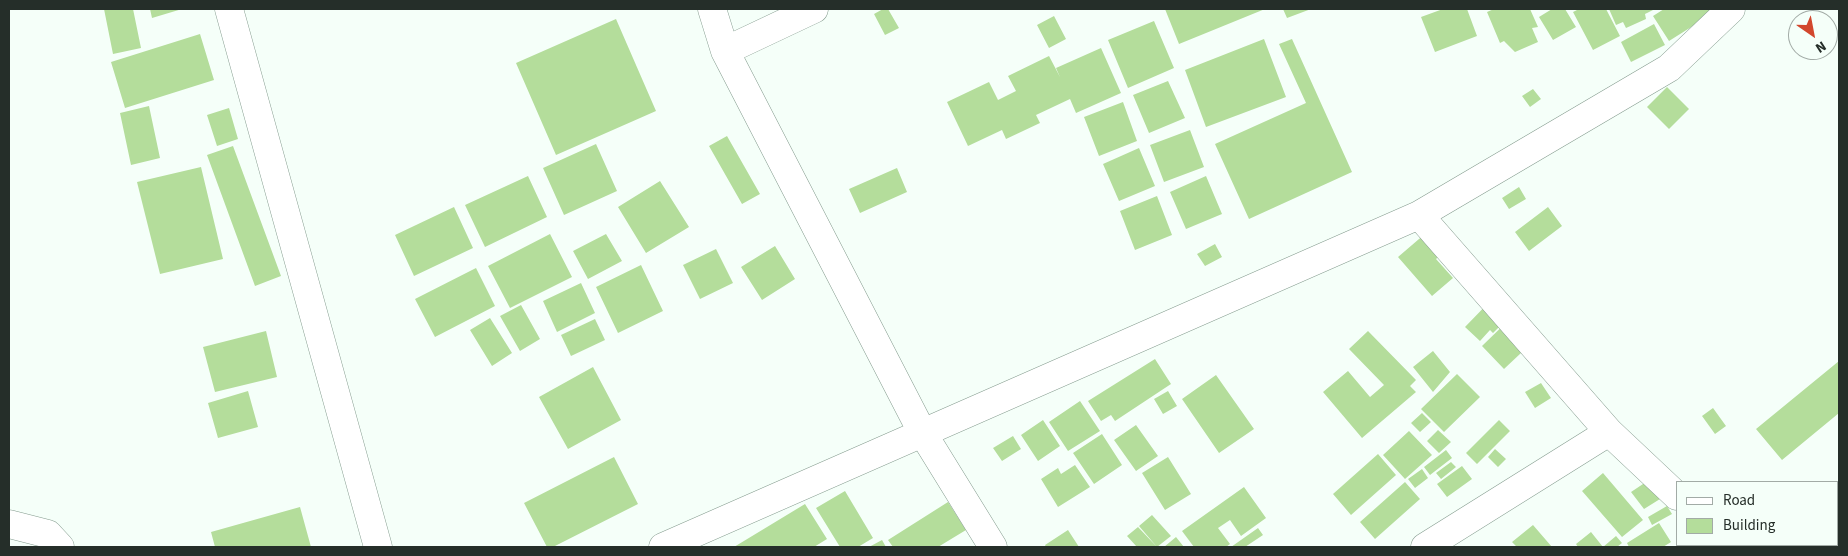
<!DOCTYPE html>
<html>
<head>
<meta charset="utf-8">
<style>
	body { margin:0 }
	#map { position:relative; width:1848px; height:556px; overflow:hidden; background:#f5fff9; font-family:"Source Sans 3",sans-serif }
	canvas { display:block }
	.frame { position:absolute; inset:0; border:10px solid #252e29; pointer-events:none }
	.legend { position:absolute; left:1676px; top:481px; width:162px; height:65px; box-sizing:border-box; background:#f5fff9; border:1px solid #a2aba6; margin:0; padding:6px 9px; list-style:none; font-size:15px; color:#252e29 }
	.legend li { display:flex; align-items:center; gap:10px; height:25px }
	.legend b { width:25px; border:1px solid #a2aba6 }
	.north { position:absolute; left:1788px; top:10px; width:50px; height:50px; box-sizing:border-box; background:#f5fff9; border:1px solid #a2aba6; border-radius:50%; rotate:147deg; font-size:14px; font-weight:700; line-height:20px; text-align:center; color:#252e29 }
	.north::after { content:''; display:block; margin:auto; width:18px; height:22px; background:#d2472d; clip-path:polygon(50% 0,100% 100%,50% 72%,0 100%) }
</style>
</head>
<body>
<div id="map">
<canvas width="1848" height="556"></canvas>
<div class="frame"></div>
<ul class="legend">
<li><b style="height:6px;background:#fff"></b>Road</li>
<li><b style="height:14px;background:#b4dd9b"></b>Building</li>
</ul>
<div class="north">N</div>
</div>
<script>
const c = document.querySelector('canvas').getContext('2d');
c.lineJoin = 'round';
function paint(path, color) { c.fillStyle = color; c.fill(path, 'evenodd'); }
function stroke(path, color, width, dash) { c.strokeStyle = color; c.lineWidth = width; c.lineCap = dash ? 'butt' : 'round'; c.setLineDash(dash || []); c.stroke(path); }
const building = new Path2D(`
	M 104,9 L 133,9 L 141,48 L 113,54 Z
	M 150,9 L 182,9 L 152,18 Z
	M 883,9 L 888,9 L 899,28 L 885,35 L 874,14 Z
	M 1165,9 L 1265,9 L 1179,44 Z
	M 1283,9 L 1311,9 L 1287,18 Z
	M 1443,9 L 1467,9 L 1477,36 L 1435,52 L 1421,17 Z
	M 1494,9 L 1530,9 L 1538,27 L 1532,28 L 1538,42 L 1515,52 L 1504,41 L 1500,43 L 1487,12 Z
	M 1552,9 L 1565,9 L 1576,27 L 1553,40 L 1539,17 Z
	M 1579,9 L 1606,9 L 1620,36 L 1593,50 L 1573,12 Z
	M 1609,9 L 1655,9 L 1645,14 L 1646,19 L 1626,28 L 1623,22 L 1616,25 Z
	M 1664,9 L 1713,9 L 1715,12 L 1669,41 L 1653,16 Z
	M 1054,16 L 1066,39 L 1049,48 L 1037,25 Z
	M 616,19 L 656,111 L 556,155 L 516,63 Z
	M 1154,21 L 1174,68 L 1128,88 L 1108,40 Z
	M 1654,24 L 1665,45 L 1631,62 L 1621,42 Z
	M 200,34 L 214,80 L 125,108 L 111,62 Z
	M 1264,39 L 1286,97 L 1206,127 L 1185,70 Z
	M 1292,39 L 1352,172 L 1249,219 L 1215,144 L 1306,103 L 1279,44 Z
	M 1101,48 L 1121,93 L 1076,113 L 1070,99 L 1036,115 L 1040,123 L 1006,139 L 1002,130 L 968,146 L 947,102 L 989,82 L 998,100 L 1016,91 L 1008,76 L 1049,56 L 1060,77 L 1056,68 Z
	M 1168,81 L 1185,118 L 1149,133 L 1133,95 Z
	M 1667,87 L 1689,109 L 1669,129 L 1647,107 Z
	M 1533,89 L 1541,99 L 1530,107 L 1522,96 Z
	M 1123,102 L 1137,141 L 1099,156 L 1084,117 Z
	M 149,106 L 160,158 L 131,165 L 120,113 Z
	M 229,108 L 238,139 L 217,146 L 207,115 Z
	M 1190,130 L 1204,167 L 1164,182 L 1150,145 Z
	M 727,136 L 760,194 L 742,204 L 709,146 Z
	M 596,144 L 617,191 L 564,215 L 543,168 Z
	M 233,146 L 281,276 L 255,286 L 207,155 Z
	M 1139,148 L 1155,186 L 1119,201 L 1103,164 Z
	M 201,167 L 223,259 L 160,274 L 137,182 Z
	M 897,168 L 907,192 L 860,213 L 849,189 Z
	M 528,176 L 547,217 L 485,247 L 465,205 Z
	M 1206,176 L 1222,214 L 1186,229 L 1170,192 Z
	M 660,181 L 689,227 L 646,253 L 618,207 Z
	M 1519,187 L 1526,199 L 1509,209 L 1502,198 Z
	M 1157,196 L 1172,235 L 1135,250 L 1120,211 Z
	M 454,207 L 473,248 L 414,276 L 395,235 Z
	M 1548,207 L 1562,226 L 1529,251 L 1515,232 Z
	M 1426,233 L 1443,252 L 1436,259 L 1453,278 L 1432,296 L 1398,257 Z
	M 550,234 L 572,277 L 510,308 L 488,266 Z
	M 606,234 L 622,261 L 588,279 L 573,251 Z
	M 1215,244 L 1222,257 L 1205,266 L 1197,254 Z
	M 775,246 L 795,279 L 762,300 L 741,267 Z
	M 716,249 L 733,283 L 700,299 L 683,265 Z
	M 641,265 L 663,311 L 618,333 L 596,287 Z
	M 476,268 L 495,306 L 435,337 L 415,299 Z
	M 581,283 L 595,313 L 557,332 L 543,301 Z
	M 1494,297 L 1503,323 L 1493,333 L 1490,330 L 1480,341 L 1465,327 Z
	M 521,305 L 540,339 L 520,351 L 500,316 Z
	M 1515,314 L 1538,337 L 1504,369 L 1482,346 Z
	M 490,318 L 512,353 L 492,366 L 470,330 Z
	M 595,319 L 605,340 L 571,356 L 561,335 Z
	M 266,331 L 277,377 L 215,392 L 203,347 Z
	M 1368,331 L 1416,380 L 1410,386 L 1416,392 L 1362,438 L 1323,392 L 1348,371 L 1370,397 L 1384,385 L 1349,349 Z
	M 1433,351 L 1450,372 L 1433,392 L 1413,367 Z
	M 1155,359 L 1171,384 L 1115,421 L 1111,415 L 1101,421 L 1088,401 Z
	M 1839,361 L 1839,413 L 1782,460 L 1756,429 Z
	M 593,367 L 621,420 L 568,449 L 539,397 Z
	M 1457,374 L 1480,397 L 1444,432 L 1421,409 Z
	M 1216,375 L 1254,429 L 1219,453 L 1182,399 Z
	M 1541,383 L 1551,398 L 1535,408 L 1525,392 Z
	M 248,391 L 258,427 L 218,438 L 208,403 Z
	M 1168,391 L 1177,406 L 1163,414 L 1154,399 Z
	M 1080,401 L 1100,431 L 1068,451 L 1049,422 Z
	M 1713,408 L 1726,426 L 1715,434 L 1702,416 Z
	M 1422,413 L 1431,422 L 1420,432 L 1411,423 Z
	M 1043,420 L 1060,446 L 1038,461 L 1021,435 Z
	M 1499,420 L 1510,431 L 1477,464 L 1466,453 Z
	M 1136,425 L 1158,456 L 1136,471 L 1114,440 Z
	M 1438,430 L 1451,442 L 1439,453 L 1427,441 Z
	M 1409,431 L 1432,455 L 1405,479 L 1383,455 Z
	M 1102,434 L 1122,465 L 1094,484 L 1073,453 Z
	M 1013,436 L 1021,449 L 1002,461 L 993,448 Z
	M 1495,449 L 1506,459 L 1498,467 L 1488,457 Z
	M 1446,450 L 1452,458 L 1430,475 L 1424,467 Z
	M 1378,454 L 1396,475 L 1351,515 L 1333,494 Z
	M 614,457 L 638,504 L 553,547 L 547,547 L 524,503 Z
	M 1168,457 L 1191,494 L 1165,510 L 1142,473 Z
	M 1451,462 L 1456,467 L 1441,479 L 1436,473 Z
	M 1075,465 L 1090,487 L 1058,507 L 1041,479 L 1058,468 L 1061,474 Z
	M 1462,466 L 1472,479 L 1447,497 L 1437,484 Z
	M 1422,469 L 1428,478 L 1415,488 L 1408,479 Z
	M 1603,473 L 1643,520 L 1622,537 L 1582,491 Z
	M 1405,482 L 1420,499 L 1375,539 L 1360,522 Z
	M 1646,482 L 1660,499 L 1644,509 L 1631,492 Z
	M 1244,487 L 1266,518 L 1241,536 L 1230,520 L 1218,528 L 1230,544 L 1226,547 L 1194,547 L 1182,531 Z
	M 845,491 L 873,538 L 858,547 L 840,547 L 816,508 Z
	M 948,502 L 966,530 L 938,547 L 893,547 L 888,540 Z
	M 805,504 L 827,539 L 814,547 L 734,547 Z
	M 1667,506 L 1672,514 L 1652,525 L 1648,517 Z
	M 300,507 L 311,547 L 215,547 L 211,532 Z
	M 1152,515 L 1171,536 L 1157,547 L 1139,526 Z
	M 1659,523 L 1671,542 L 1663,547 L 1629,547 L 1627,543 Z
	M 1533,525 L 1552,547 L 1517,547 L 1512,542 Z
	M 1138,527 L 1157,547 L 1137,547 L 1127,536 Z
	M 1258,528 L 1263,535 L 1245,547 L 1231,547 Z
	M 1068,530 L 1079,547 L 1046,547 L 1045,545 Z
	M 1591,532 L 1603,547 L 1616,536 L 1622,543 L 1617,547 L 1578,547 L 1576,544 Z
	M 1176,537 L 1184,547 L 1164,547 Z
	M 882,540 L 886,547 L 869,547 Z
	M 1683,545 L 1710,545 L 1711,547 L 1685,547 Z`);
const minor = new Path2D(`
	M 229,9 L 378,547
	M 712,9 L 725,51 L 922,432 L 993,547
	M 725,51 L 814,9
	M 1419,215 L 1609,432 L 1677,496
	M 9,524 L 48,534 L 60,547
	M 1728,545 L 1730,547
	M 663,547 L 1419,215 L 1669,68 L 1731,9
	M 1425,547 L 1609,432`);
paint(building, '#b4dd9b');
stroke(minor, '#849b8e', 29);
stroke(minor, '#fff', 28);
</script>
</body>
</html>
